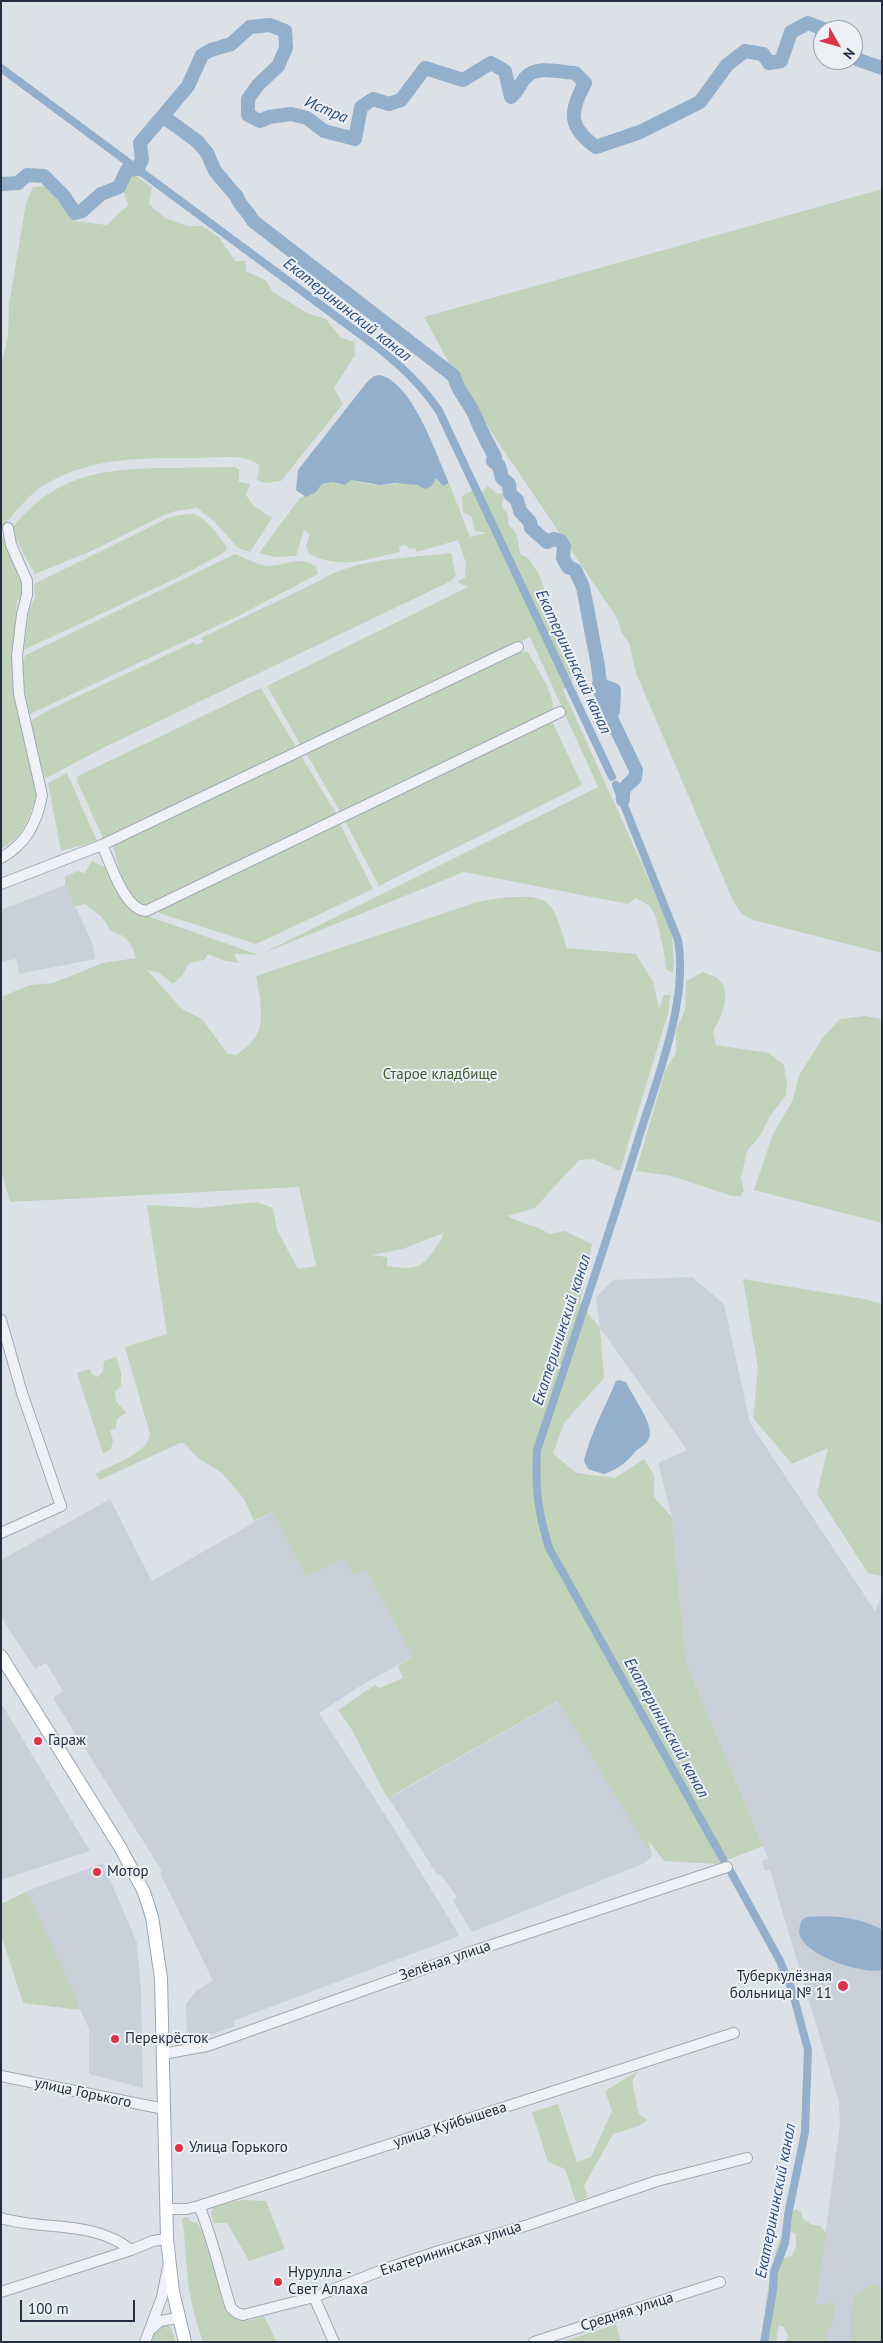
<!DOCTYPE html>
<html>
<head>
<meta charset="utf-8">
<style>
	body { margin:0 }
	#map { position:relative; width:883px; height:2343px; overflow:hidden; background:#dce1e8; font-family:"PT Sans",sans-serif }
	canvas { display:block }
	.frame { position:absolute; inset:0; border:2px solid #242e40; pointer-events:none }
	.north { position:absolute; left:813px; top:20px; width:50px; height:50px; box-sizing:border-box; background:#ebf0f5; border:1px solid #9ba2ad; border-radius:50%; rotate:128deg; font-size:14px; font-weight:700; line-height:20px; text-align:center; color:#242e40 }
	.north::after { content:''; display:block; margin:auto; width:18px; height:22px; background:#db334c; clip-path:polygon(50% 0,100% 100%,50% 72%,0 100%) }
	.scale { position:absolute; left:20px; top:2300px; width:115px; height:22px; box-sizing:border-box; border:2px solid #242e40; border-top:0; padding-left:6px; font-size:15px; line-height:18px; white-space:nowrap; color:#242e40; -webkit-text-stroke:4px #ebf0f5; paint-order:stroke }
</style>
</head>
<body>
<div id="map">
<canvas width="883" height="2343"></canvas>
<div class="frame"></div>
<div class="north">N</div>
<div class="scale">100 m</div>
</div>
<script>
const c = document.querySelector('canvas').getContext('2d');
c.lineJoin = 'round';
function paint(path, color) { c.fillStyle = color; c.fill(path, 'evenodd'); }
function stroke(path, color, width, dash) { c.strokeStyle = color; c.lineWidth = width; c.lineCap = dash ? 'butt' : 'round'; c.setLineDash(dash || []); c.stroke(path); }
function label(font, color, halo, rows, align = 'center') {
  c.font = font + ' "PT Sans",sans-serif'; c.lineWidth = 4; c.setLineDash([]); c.textBaseline = 'middle'; c.strokeStyle = halo; c.fillStyle = color; for (const [text, x, y, turn = 0] of rows) {
    c.save(); c.translate(x, y); c.rotate((+turn || 0) * Math.PI / 180); c.textAlign = isNaN(turn) ? turn : align; if (halo) c.strokeText(text, 0, 0); c.fillText(text, 0, 0); c.restore();
  }
}
const built = new Path2D(`
	M 65,885 L 92,942 L 95,959 L 19,974 L 16,959 L 1,962 L 1,910 Z
	M 692,1277 L 724,1304 L 750,1423 L 875,1611 L 882,1595 L 882,2342 L 811,2342 L 840,2123 L 839,2102 L 770,1870 L 765,1871 L 762,1861 L 768,1858 L 686,1662 L 672,1517 L 658,1463 L 687,1450 L 600,1328 L 596,1297 L 613,1280 Z
	M 110,1499 L 152,1581 L 272,1512 L 306,1577 L 344,1558 L 366,1570 L 413,1657 L 362,1685 L 319,1713 L 393,1827 L 459,1935 L 457,1937 L 233,2021 L 235,2026 L 187,2043 L 186,2004 L 196,1991 L 213,1981 L 160,1873 L 162,1871 L 53,1698 L 63,1691 L 46,1663 L 35,1669 L 1,1617 L 1,1560 Z
	M 559,1701 L 652,1856 L 645,1863 L 472,1932 L 453,1901 L 457,1897 L 442,1876 L 436,1873 L 390,1800 L 393,1796 Z
	M 1,1703 L 90,1851 L 1,1880 Z
	M 103,1863 L 137,1943 L 141,1991 L 143,2088 L 89,2074 L 89,2029 L 27,1891 Z`);
const green = new Path2D(`
	M 134,175 L 152,187 L 149,204 L 165,218 L 188,226 L 202,226 L 219,237 L 235,261 L 246,261 L 246,271 L 265,280 L 273,292 L 307,313 L 326,319 L 340,337 L 354,342 L 355,355 L 334,388 L 343,404 L 281,481 L 263,483 L 257,480 L 259,465 C 245,453 217,458 199,458 C 145,458 89,456 41,487 C 26,498 14,514 1,528 L 1,365 L 8,336 L 9,304 L 26,203 L 33,187 L 47,186 L 63,202 L 74,221 L 107,225 L 128,205 L 123,190 L 127,176 Z
	M 882,189 L 882,953 L 753,920 L 742,914 L 734,903 L 636,673 L 629,643 L 622,633 L 617,618 L 467,396 L 424,317 Z
	M 235,467 L 239,470 L 239,482 L 250,484 L 246,495 L 253,505 L 272,518 L 250,552 L 238,548 L 214,521 L 197,508 L 176,511 L 164,515 L 91,551 L 35,574 L 13,534 L 12,528 C 54,476 99,469 162,468 C 187,468 211,467 235,467 Z
	M 436,478 L 443,486 L 449,483 L 470,537 L 487,533 L 475,531 L 472,517 L 463,512 L 462,496 L 471,491 L 482,492 L 488,486 L 496,493 L 503,494 L 502,507 L 507,512 L 509,526 C 521,533 516,544 521,555 L 528,558 L 539,574 L 569,656 L 572,680 L 563,690 L 664,913 L 672,936 L 674,962 L 673,973 L 666,969 C 666,959 658,922 654,913 C 651,905 643,902 636,898 L 628,904 L 464,872 L 259,955 L 234,954 L 239,963 L 225,961 L 208,954 L 204,960 L 189,963 L 182,976 L 173,984 L 158,972 L 147,970 L 182,1009 L 202,1019 L 228,1054 L 237,1055 C 242,1050 250,1045 254,1039 C 267,1023 259,994 256,976 L 477,902 C 493,899 532,892 546,902 C 558,910 562,935 567,948 L 636,954 L 653,982 L 659,1008 L 664,995 L 670,995 L 669,1010 L 620,1171 L 593,1159 L 579,1160 L 535,1208 L 508,1216 C 521,1225 537,1224 549,1234 L 565,1231 L 592,1244 L 580,1303 L 600,1328 L 604,1378 L 564,1423 L 553,1454 L 577,1473 L 615,1478 L 644,1459 L 654,1475 L 654,1497 L 672,1517 L 686,1662 L 763,1846 L 717,1864 L 664,1861 L 648,1840 L 652,1856 L 558,1701 L 393,1795 L 390,1800 L 385,1794 L 352,1730 L 338,1710 L 375,1685 L 380,1688 L 403,1678 L 398,1666 L 413,1657 L 366,1570 L 354,1576 L 344,1558 L 306,1577 L 272,1512 L 254,1521 L 244,1499 L 222,1473 L 198,1458 L 184,1443 L 180,1443 L 100,1480 L 95,1474 C 111,1465 149,1453 150,1434 L 125,1347 L 167,1334 L 147,1205 L 200,1208 L 257,1202 L 273,1208 L 277,1230 L 298,1269 L 316,1266 L 299,1187 L 10,1202 L 1,1170 L 1,997 L 30,985 L 53,983 L 103,963 L 136,958 L 132,946 L 123,936 L 111,931 L 101,916 L 85,904 L 75,906 L 65,885 L 65,877 L 77,871 L 85,873 L 92,861 L 105,867 L 130,907 L 139,913 L 259,955 L 598,787 L 530,637 L 302,747 L 267,686 L 468,587 L 457,582 L 465,578 L 466,563 L 458,540 L 417,552 L 415,548 L 410,549 L 406,545 L 399,547 L 400,552 C 365,559 340,571 308,553 L 306,546 L 310,534 L 304,530 L 296,556 L 275,557 L 259,553 L 300,498 L 316,492 L 322,484 L 333,482 L 345,485 L 351,480 C 360,482 370,485 379,485 C 396,485 407,480 424,489 ZM 443,1233 C 442,1241 438,1243 434,1250 C 421,1271 409,1269 387,1266 L 387,1257 L 371,1255 L 403,1249 Z
	M 194,514 C 209,520 217,534 227,547 L 225,552 L 179,577 L 24,650 L 29,610 L 35,598 L 34,586 L 36,583 L 166,519 L 179,515 Z
	M 1,537 L 5,538 L 23,580 L 24,599 L 17,600 L 13,650 L 39,796 L 36,797 C 29,818 22,839 1,849 Z
	M 451,553 L 456,575 L 451,581 L 105,747 L 46,778 L 44,776 L 30,721 L 51,709 L 194,642 L 196,645 L 203,642 L 201,638 L 319,581 C 354,558 410,558 451,553 Z
	M 235,554 C 245,558 259,566 269,566 C 286,565 300,556 316,566 L 318,574 L 236,617 L 30,714 C 27,700 17,666 26,655 Z
	M 518,652 L 528,652 C 536,667 549,685 553,703 C 554,707 552,710 549,713 L 341,813 L 306,753 Z
	M 261,688 L 297,749 L 106,839 L 103,838 L 77,781 L 78,776 Z
	M 551,719 L 582,785 L 379,886 L 345,821 Z
	M 301,756 L 337,815 L 142,908 C 123,894 119,868 113,845 Z
	M 67,773 L 97,841 L 61,851 L 48,783 Z
	M 340,824 L 373,889 L 256,944 L 159,913 L 159,909 Z
	M 703,972 C 707,974 714,976 717,978 C 735,993 720,1017 713,1032 L 716,1045 L 769,1053 L 784,1065 L 787,1083 L 786,1095 L 770,1116 L 760,1136 L 747,1151 L 741,1178 L 744,1190 L 741,1196 L 732,1196 L 671,1176 L 636,1171 L 665,1071 L 676,1053 L 676,1030 L 685,1010 L 686,981 Z
	M 865,1016 L 882,1019 L 882,1223 L 754,1190 L 773,1134 L 792,1102 L 799,1075 L 824,1036 L 840,1019 Z
	M 743,1279 L 864,1299 L 882,1304 L 882,1576 L 868,1573 L 817,1494 L 828,1448 L 792,1464 L 753,1418 L 758,1368 Z
	M 116,1357 L 121,1373 L 121,1386 L 115,1392 L 116,1401 L 126,1413 L 117,1419 L 116,1428 L 110,1431 L 113,1440 L 111,1449 L 103,1454 L 77,1373 L 90,1369 L 92,1374 L 98,1377 L 103,1371 L 104,1361 Z
	M 27,1891 L 76,1998 L 80,2010 L 23,2003 L 1,1935 L 1,1904 Z
	M 638,2071 L 632,2082 L 639,2114 L 647,2120 L 641,2125 L 613,2134 L 584,2186 L 588,2197 L 576,2202 L 565,2169 L 548,2162 L 532,2112 L 558,2104 L 577,2162 L 591,2157 L 612,2111 L 605,2091 Z
	M 243,2200 L 266,2201 L 285,2249 L 249,2261 L 227,2223 L 214,2223 L 211,2214 L 214,2206 Z
	M 795,2209 L 801,2212 L 803,2219 L 812,2225 L 819,2225 L 826,2233 L 816,2304 L 822,2305 L 834,2302 C 836,2316 834,2324 824,2333 L 827,2342 L 786,2342 L 788,2336 L 784,2327 L 779,2325 L 776,2342 L 761,2342 C 764,2321 772,2241 785,2232 C 792,2240 787,2248 784,2258 L 792,2256 L 796,2246 L 796,2234 L 789,2231 C 787,2224 790,2213 795,2209 Z
	M 187,2217 L 190,2221 L 197,2223 L 200,2227 L 230,2313 C 239,2326 251,2320 264,2316 L 277,2342 L 203,2342 C 195,2319 188,2293 187,2269 C 185,2251 185,2235 182,2218 Z
	M 873,2284 L 882,2289 L 882,2342 L 851,2342 L 851,2307 L 856,2295 Z
	M 616,2324 L 621,2342 L 562,2342 Z
	M 166,2325 L 171,2328 L 176,2342 L 152,2342 L 156,2329 Z`);
const water = new Path2D(`
	M 380,375 C 413,383 436,454 449,483 L 443,486 L 436,478 L 431,487 L 424,489 L 417,485 L 395,483 L 380,485 L 351,480 L 345,485 L 333,482 L 322,484 L 316,492 L 306,497 L 296,490 L 298,470 L 367,382 L 374,376 Z
	M 619,1380 L 626,1382 C 632,1396 655,1425 649,1438 C 647,1444 639,1448 635,1452 C 626,1463 618,1469 604,1474 L 588,1469 L 584,1461 C 590,1433 605,1408 616,1381 Z
	M 806,1917 C 832,1915 856,1917 879,1928 L 882,1930 L 882,1970 C 863,1975 807,1956 800,1936 C 798,1931 800,1926 801,1921 Z`);
const canal = new Path2D(`
	M 1,68 L 376,346 C 401,366 421,384 439,411 L 612,777
	M 616,785 L 678,940 C 689,1001 656,1081 638,1140 C 606,1244 571,1347 537,1450 C 535,1489 538,1512 549,1548 L 723,1859
	M 731,1872 L 780,1961 L 792,1990 L 808,2050 L 805,2132 L 788,2215 L 785,2243 L 774,2272 L 773,2291 L 764,2342`);
const river = new Path2D(`
	M 853,55 L 859,60 L 882,68
	M 164,117 L 198,142 L 207,153 L 215,171 L 237,197 C 239,205 249,212 253,221 L 454,376 C 457,392 470,402 476,418 C 481,431 488,444 495,457 L 493,461 L 499,466 L 502,478 L 509,484 L 510,494 L 517,500 L 520,511 L 530,522 L 531,528 L 547,542 L 554,539 L 561,541 L 564,546 L 563,558 L 568,567 L 575,570 L 583,587 L 598,666 L 602,700 L 600,708 L 604,712 L 609,714 L 636,770 L 635,778 C 626,787 622,787 623,800
	M 1,184 L 18,183 L 27,175 L 44,176 L 63,195 L 75,213 L 82,211 L 101,194 L 119,187 L 127,170 L 137,169 L 142,160 L 140,143 L 188,86 L 202,55 L 211,50 L 231,44 L 250,27 L 270,25 L 285,31 L 286,48 L 278,66 L 258,85 L 248,99 L 248,115 L 260,121 L 269,117 L 291,114 L 307,118 L 324,131 L 355,139 L 361,107 L 373,99 L 389,104 L 401,100 L 425,68 L 463,80 L 491,63 L 505,71 L 511,97 C 519,90 519,85 525,78 C 536,65 560,72 575,73 L 585,83 C 569,112 568,127 596,147 L 640,132 L 700,102 L 727,65 L 745,51 L 763,54 L 769,63 L 781,61 L 791,32 L 808,23 L 826,30
	M 599,684 L 614,690 L 613,711 L 609,714`);
const minor = new Path2D(`
	M 102,845 C 111,864 124,909 146,911 L 560,712
	M 1,858 C 26,844 37,823 42,795 L 19,694 L 17,656 L 22,614 L 27,595 L 27,581 L 11,545 L 8,528
	M 1,884 L 102,845 L 518,647
	M 1,1320 L 22,1393 L 61,1506 L 1,1533
	M 163,2054 L 207,2046 L 474,1951 L 727,1867
	M 1,2076 L 164,2109
	M 199,2206 C 213,2238 220,2274 231,2308 L 237,2313 L 243,2315 L 314,2297 L 385,2269 L 439,2251 L 528,2225 L 657,2181 L 747,2158
	M 166,2209 L 187,2209 L 199,2206 L 734,2033
	M 1,2218 C 44,2231 95,2220 131,2250
	M 1,2292 L 131,2250 L 153,2241 L 167,2239
	M 314,2297 L 334,2342
	M 150,2330 L 160,2321 L 178,2318
	M 145,2342 L 162,2297 L 168,2267
	M 534,2342 L 720,2282`);
const major = new Path2D(`
	M 1,1656 L 120,1847 L 144,1892 L 152,1917 L 161,1978 L 167,2239 L 173,2292 L 185,2342`);
const markers = [
	[38,1741,5,"#db334c"],
	[97,1872,5,"#db334c"],
	[843,1986,6,"#db334c"],
	[115,2039,5,"#db334c"],
	[179,2148,5,"#db334c"],
	[278,2282,5,"#db334c"]
];
const parkNames = [
	["Старое кладбище",440,1075]
];
const poiNames = [
	["Гараж",48,1741],
	["Мотор",107,1872],
	["Туберкулёзная",832,1977,"right"],
	["больница № 11",832,1994,"right"],
	["Перекрёсток",125,2039],
	["Улица Горького",189,2148],
	["Нурулла -",288,2273],
	["Свет Аллаха",288,2290]
];
const streetNames = [
	["Зелёная улица",445,1961,-19],
	["улица Горького",83,2093,12],
	["улица Куйбышева",450,2125,-18],
	["Екатерининская улица",451,2249,-18],
	["Средняя улица",627,2312,-18]
];
const waterNames = [
	["Истра",326,110,23],
	["Екатерининский канал",347,310,38],
	["Екатерининский канал",573,662,65],
	["Екатерининский канал",562,1330,-72],
	["Екатерининский канал",666,1728,61],
	["Екатерининский канал",776,2201,-79]
];
paint(built, '#cad0da');
paint(green, '#c2d3bc');
paint(water, '#93afcc');
stroke(canal, '#93afcc', 8);
stroke(river, '#93afcc', 14);
stroke(minor, '#a1a8b2', 12);
stroke(major, '#9aa5b5', 14);
stroke(minor, '#eff1f6', 10);
stroke(major, '#fff', 12);
for (const [x, y, r, color] of markers) { const dot = new Path2D(); dot.arc(x, y, r, 0, 2 * Math.PI); c.fillStyle = color; c.fill(dot); stroke(dot, '#ebf0f5', 2); }
label('15px', '#395d30', '#ebf0f5', parkNames);
label('15px', '#242e40', '#ebf0f5', poiNames, 'left');
label('15px', '#242e40', '#ebf0f5', streetNames);
label('italic 16px', '#2b4d77', '#ebf0f5', waterNames);
</script>
</body>
</html>
